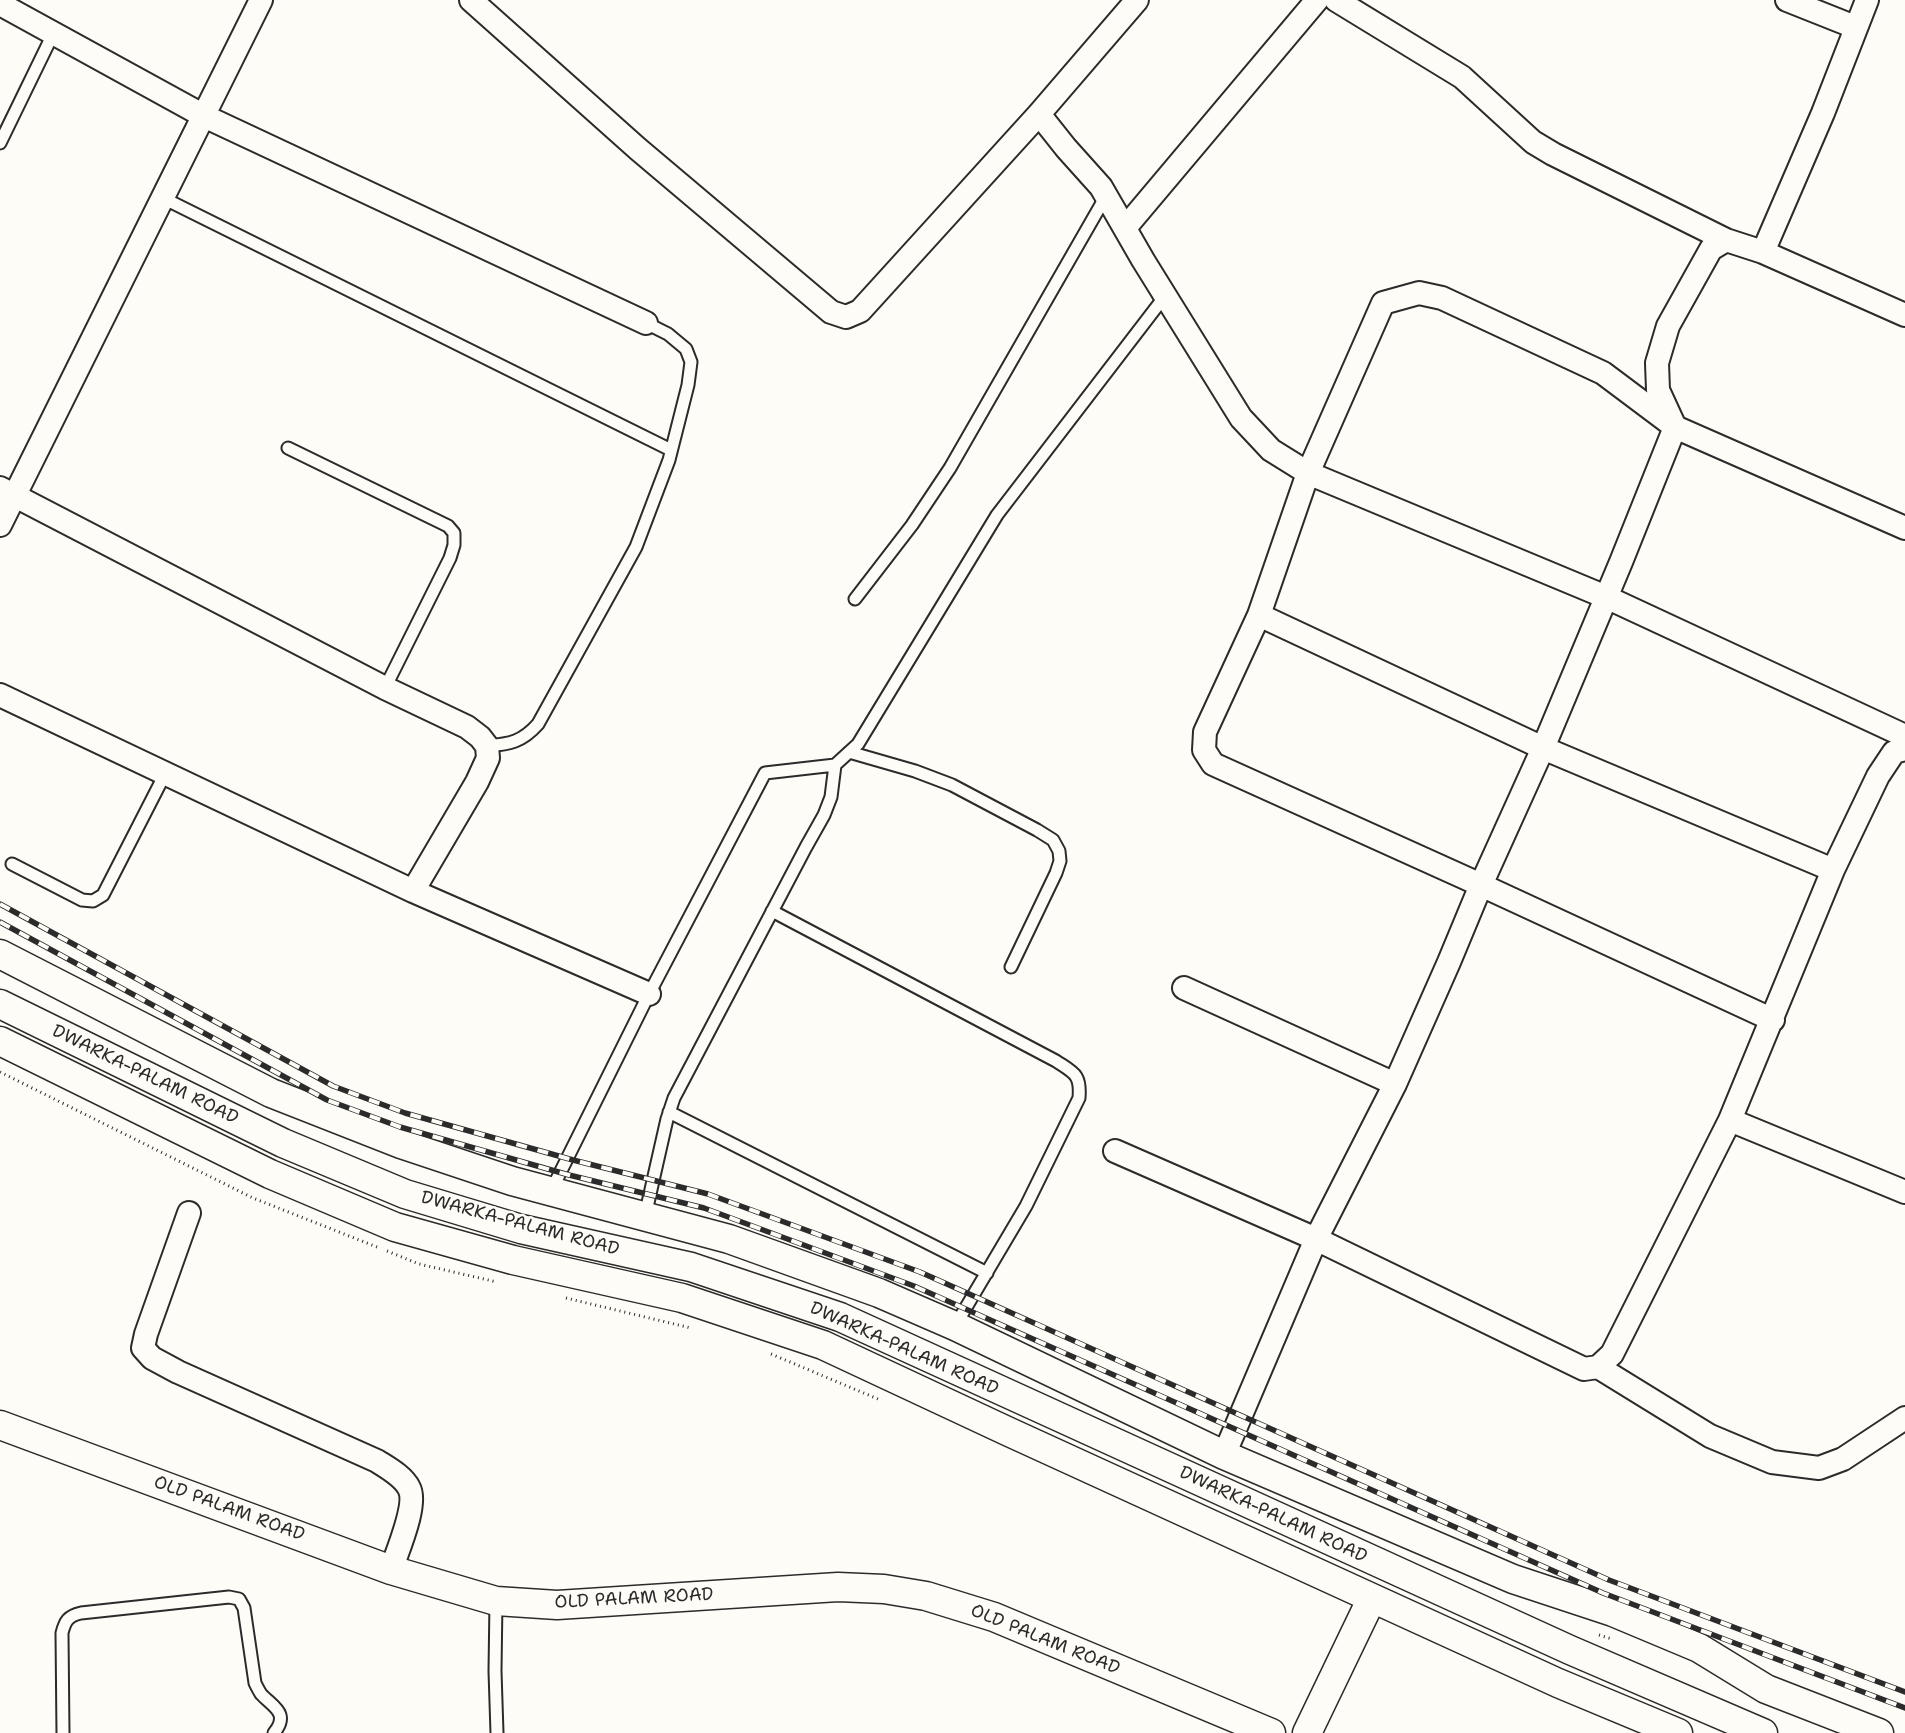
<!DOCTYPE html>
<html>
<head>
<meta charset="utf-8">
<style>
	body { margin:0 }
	canvas { display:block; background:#fdfcf7 }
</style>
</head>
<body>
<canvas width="1905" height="1733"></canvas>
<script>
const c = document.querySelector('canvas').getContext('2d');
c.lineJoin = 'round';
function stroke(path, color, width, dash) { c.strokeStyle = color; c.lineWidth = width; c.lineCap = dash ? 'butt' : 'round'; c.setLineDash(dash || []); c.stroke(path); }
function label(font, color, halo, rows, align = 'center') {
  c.font = font + ' "Shantell Sans",sans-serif'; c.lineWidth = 5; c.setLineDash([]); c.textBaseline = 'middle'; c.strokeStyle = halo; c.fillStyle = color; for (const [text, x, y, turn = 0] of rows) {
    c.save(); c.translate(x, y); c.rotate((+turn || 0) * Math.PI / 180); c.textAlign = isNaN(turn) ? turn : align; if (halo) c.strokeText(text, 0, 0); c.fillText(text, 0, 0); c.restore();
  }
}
const path = new Path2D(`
	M 0,1072 L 253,1198 L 377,1247
	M 387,1251 L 419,1264 L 497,1282
	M 566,1298 L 691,1328
	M 771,1354 L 878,1399
	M 1599,1635 L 1612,1639`);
const service = new Path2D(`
	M 0,143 L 54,32
	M 163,198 L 671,450
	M 288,448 L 448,526 L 454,533 L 454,545 L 450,558 L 385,688
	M 855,599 L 912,525 L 950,468 L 1106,196
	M 487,746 C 510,744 522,742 538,724 L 636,547 L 669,460 L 688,385 L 691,362 L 686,349 L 668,334 L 646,323
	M 849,752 L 915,771 L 952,785 L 1037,830 L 1053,840 L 1059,851 L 1060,861 L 1056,873 L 1011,967
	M 12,864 L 82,900 L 93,901 L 103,895 L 165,774
	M 772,911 L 1056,1061 C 1074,1073 1081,1074 1079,1098 L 1026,1206 L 955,1326
	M 669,1112 L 987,1273
	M 551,1191 L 649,994 L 765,773 L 835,765 L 858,744 L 997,515 L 1165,296
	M 645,1216 L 667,1119 L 674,1098 L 806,847 L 824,815 L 831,797 L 835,765
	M 496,1601 L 495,1671 L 497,1733
	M 63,1733 L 62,1633 C 65,1621 68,1616 81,1613 L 229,1597 L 239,1599 L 244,1608 L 255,1683 C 257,1687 259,1691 261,1694 C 273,1707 290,1713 274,1733`);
const minor = new Path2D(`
	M 471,0 L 638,149 L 831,312 L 846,317 L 860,311 L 1039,114 L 1137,0
	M 1336,0 L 1462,77 L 1533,142 L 1553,154 L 1726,240
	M 1787,0 L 1855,27
	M 1867,0 L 1823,113 L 1763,252 L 1905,315
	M 0,4 L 204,116 L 646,323
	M 1039,114 L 1066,148 L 1101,187 L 1143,260 L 1241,418 L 1271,450 L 1308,473 L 1606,597 L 1905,736
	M 1125,228 L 1317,0
	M 0,488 L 385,688 L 467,727 L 480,737 L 487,746 L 488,758 L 477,782 L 413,891
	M 0,525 L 261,0
	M 1259,615 L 1543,748 L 1833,870
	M 0,695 L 413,891 L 649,994
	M 1184,988 L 1395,1084
	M 1773,1020 L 1481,885 L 1213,764 L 1204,750 L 1205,732 L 1259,615 L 1308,473 L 1383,303 L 1419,293 L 1442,298 L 1603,373 L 1675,427 L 1905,528
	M 1730,1120 L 1905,1192
	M 1115,1151 L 1316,1239 L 1395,1084 L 1449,962 L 1481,885 L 1543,748 L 1621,562 L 1675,427 L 1658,390 L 1657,363 L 1668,326 L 1711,249 L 1726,240 L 1763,252
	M 189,1213 L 146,1334 L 143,1348 L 152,1358 L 178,1372 L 377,1461 C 388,1468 403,1476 409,1488 C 418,1504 397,1552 391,1570
	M 1598,1367 L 1710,1436 L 1772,1462 L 1819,1468 L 1843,1459 L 1905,1418
	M 1224,1455 L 1316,1239 L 1584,1369 L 1598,1367 L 1612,1354 L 1730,1120 L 1833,870 L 1878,776 L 1894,752 L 1905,749`);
const tertiary = new Path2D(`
	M 0,954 L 271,1093 L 401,1144 L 512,1181 L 729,1239 L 879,1293 L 955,1326 L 1224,1455 L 1513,1579 L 1613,1612 L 1699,1648 L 1766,1689 L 1879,1733
	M 0,1425 L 391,1570 L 496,1601 L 557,1605 L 838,1587 L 884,1589 L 926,1596 L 994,1617 L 1271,1733`);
const primary = new Path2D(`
	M 0,1004 L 283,1143 L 405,1194 L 521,1229 L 691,1267 L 840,1317 L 1570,1650 L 1763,1733
	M 0,1041 L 270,1174 L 395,1227 L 513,1260 L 682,1298 L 823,1345 L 1007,1431 L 1558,1683 L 1678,1733
	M 1307,1733 L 1372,1598`);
const rail = new Path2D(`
	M 0,904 L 333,1086 L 405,1113 L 573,1160 L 708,1194 L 920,1272 L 1609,1580 L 1905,1692
	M 0,922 L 327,1100 L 400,1127 L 569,1175 L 704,1208 L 914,1286 L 1603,1593 L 1905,1708`);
const streetNames = [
	["DWARKA-PALAM ROAD",145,1075,26],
	["DWARKA-PALAM ROAD",520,1224,15],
	["DWARKA-PALAM ROAD",904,1349,24],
	["OLD PALAM ROAD",229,1509,20],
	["DWARKA-PALAM ROAD",1273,1515,25],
	["OLD PALAM ROAD",634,1599,-3],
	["OLD PALAM ROAD",1045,1640,22]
];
stroke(service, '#2b2b2b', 15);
stroke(minor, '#2b2b2b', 26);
stroke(tertiary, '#2b2b2b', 31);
stroke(primary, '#2b2b2b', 31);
stroke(path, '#2b2b2b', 3, [1, 4]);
stroke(service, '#fdfcf7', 11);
stroke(minor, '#fdfcf7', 22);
stroke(tertiary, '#fdfcf7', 28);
stroke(primary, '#fdfcf7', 28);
stroke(rail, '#2b2b2b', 5.5);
stroke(rail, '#fdfcf7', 4, [11]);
label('18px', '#2b2b2b', '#fdfcf7', streetNames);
</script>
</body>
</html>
